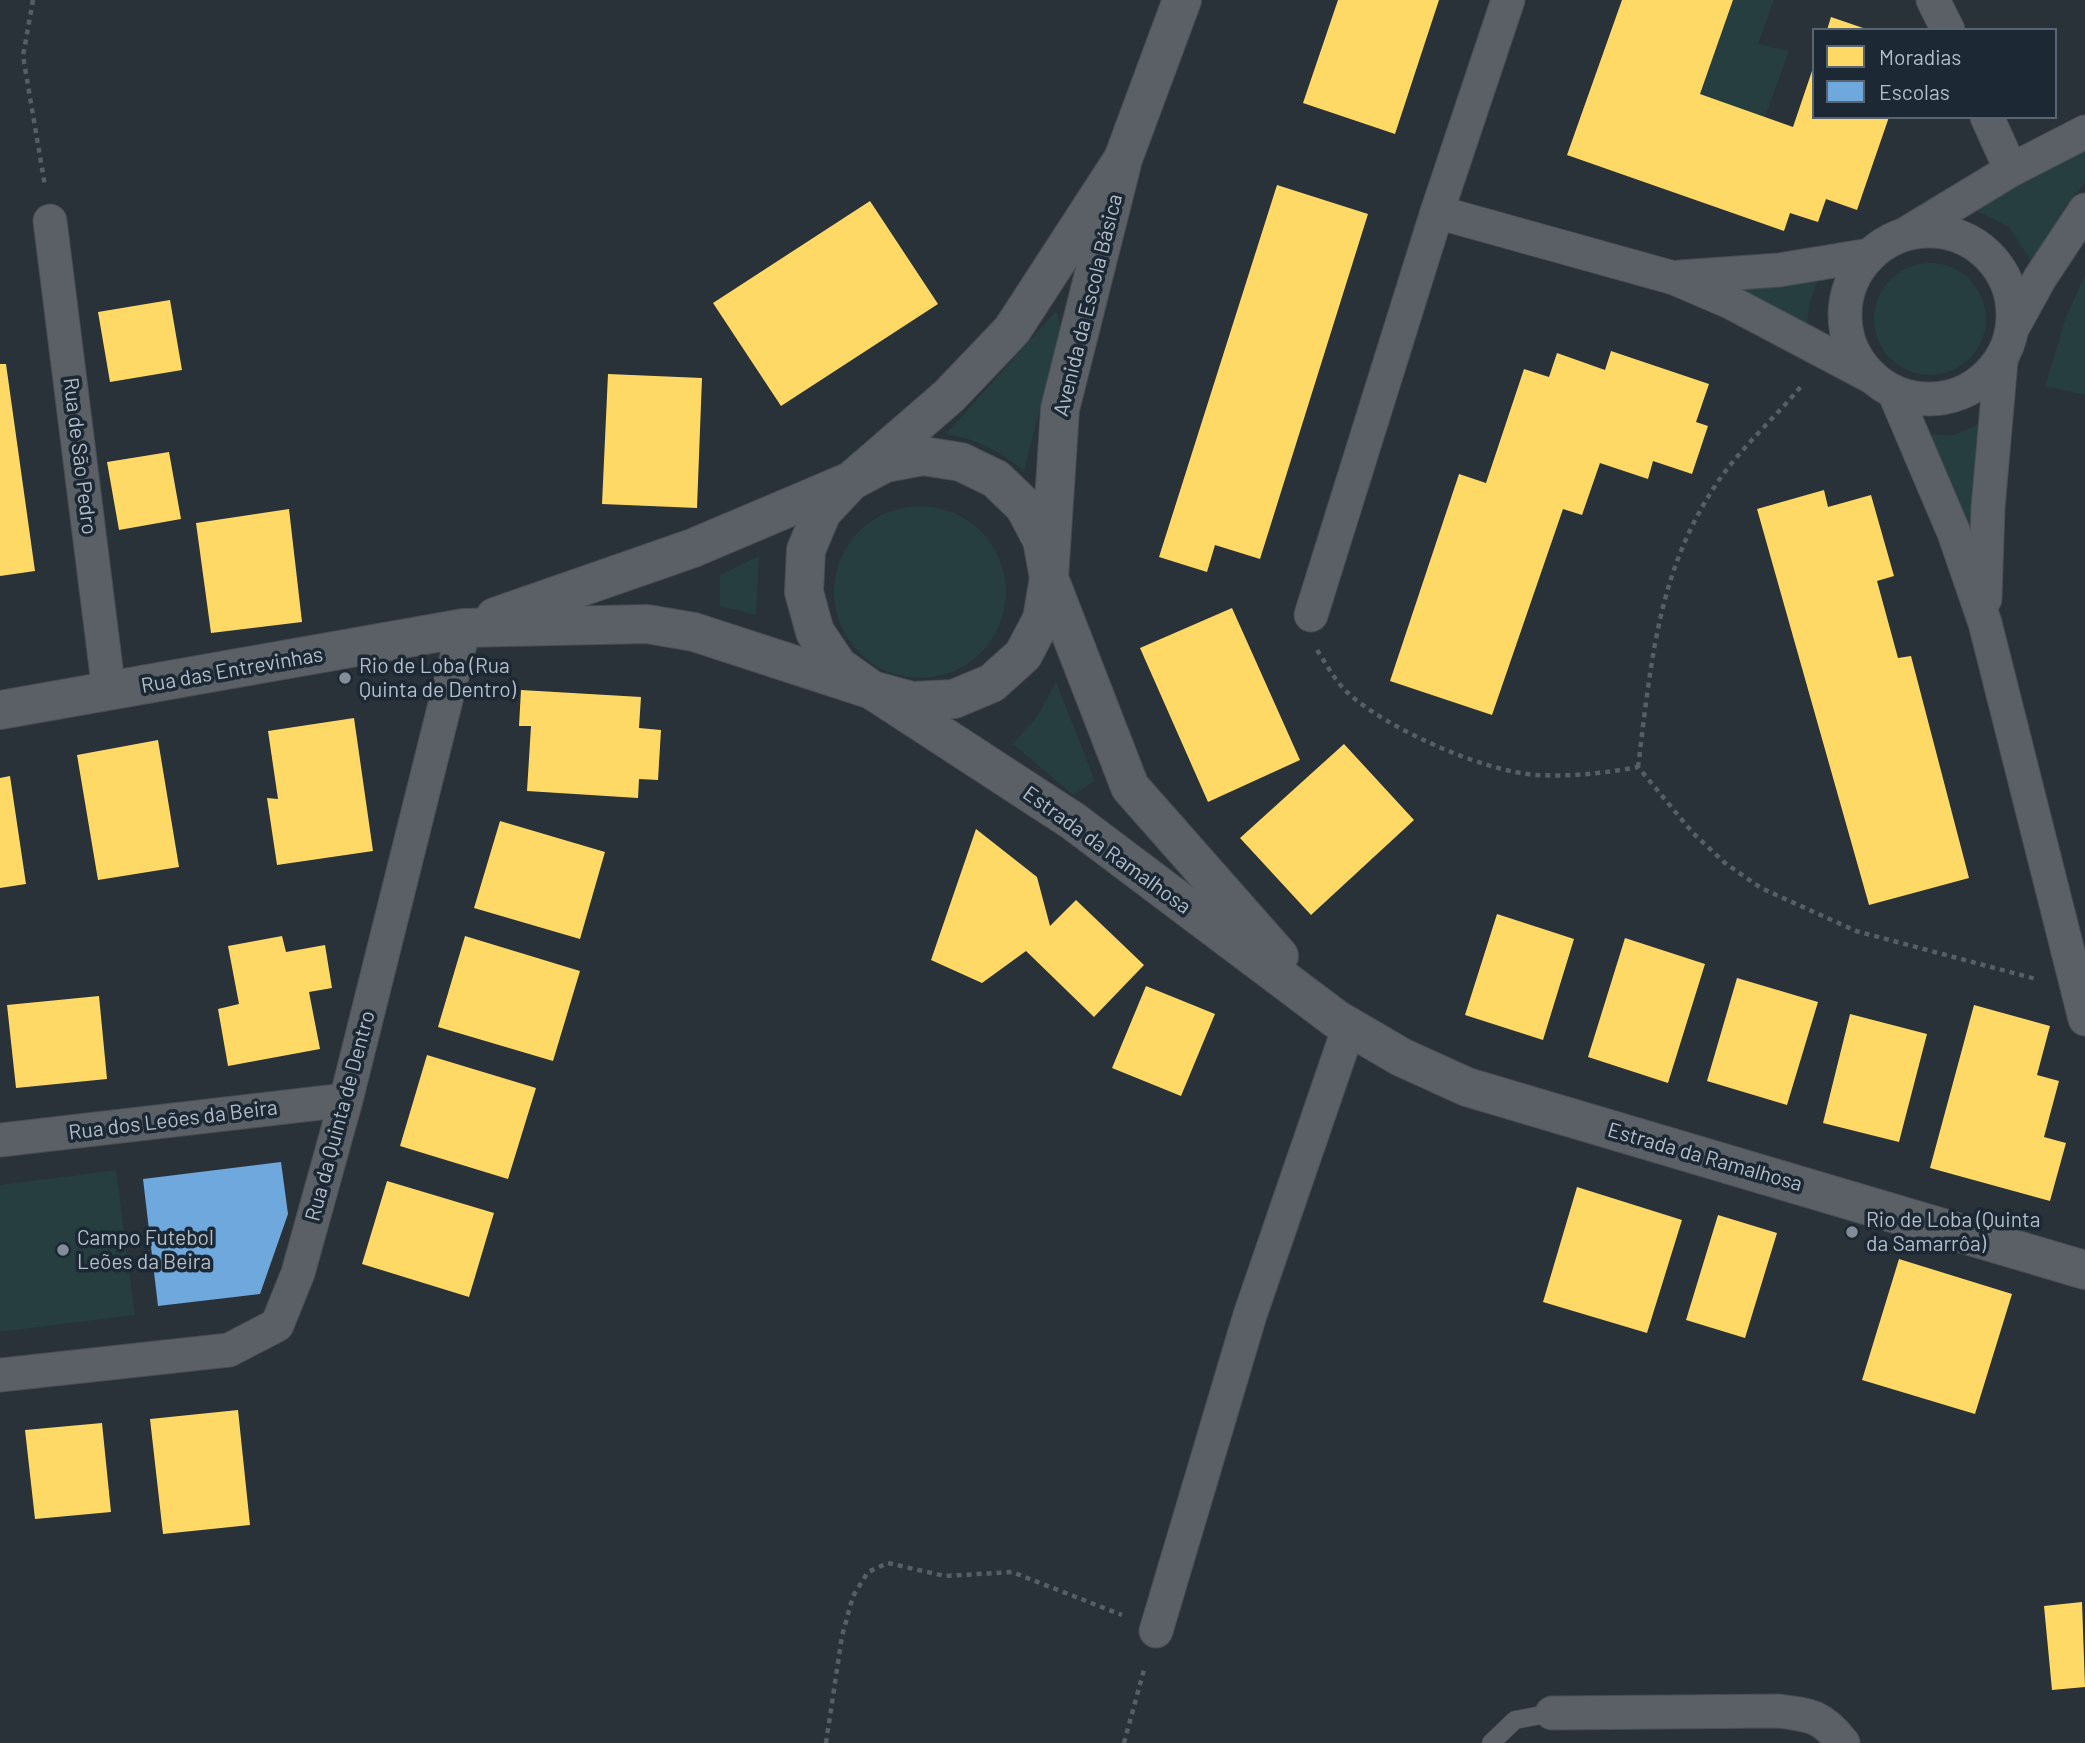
<!DOCTYPE html>
<html>
<head>
<meta charset="utf-8">
<style>
	body { margin:0 }
	#map { position:relative; width:2085px; height:1743px; overflow:hidden; background:#293139; font-family:Barlow,sans-serif }
	canvas { display:block }
	.legend { position:absolute; left:1812px; top:28px; width:245px; height:91px; box-sizing:border-box; background:#1c2834; border:2px solid #586470; margin:0; padding:9px 12px; list-style:none; font-size:21px; color:#b3beca }
	.legend li { display:flex; align-items:center; gap:14px; height:35px }
	.legend b { width:35px; border:2px solid #586470 }
</style>
</head>
<body>
<div id="map">
<canvas width="2085" height="1743"></canvas>
<ul class="legend">
<li><b style="height:19px;background:#ffd966"></b>Moradias</li>
<li><b style="height:19px;background:#6fa8dc"></b>Escolas</li>
</ul>
</div>
<script>
const c = document.querySelector('canvas').getContext('2d');
c.lineJoin = 'round';
function paint(path, color) { c.fillStyle = color; c.fill(path, 'evenodd'); }
function stroke(path, color, width, dash) { c.strokeStyle = color; c.lineWidth = width; c.lineCap = dash ? 'butt' : 'round'; c.setLineDash(dash || []); c.stroke(path); }
function label(font, color, halo, rows, align = 'center') {
  c.font = font + ' Barlow,sans-serif'; c.lineWidth = 7; c.setLineDash([]); c.textBaseline = 'middle'; c.strokeStyle = halo; c.fillStyle = color; for (const [text, x, y, turn = 0] of rows) {
    c.save(); c.translate(x, y); c.rotate((+turn || 0) * Math.PI / 180); c.textAlign = isNaN(turn) ? turn : align; if (halo) c.strokeText(text, 0, 0); c.fillText(text, 0, 0); c.restore();
  }
}
const green = new Path2D(`
	M 1733,0 L 1774,0 L 1758,44 L 1789,51 L 1765,117 L 1700,94 Z
	M 2085,147 L 2085,183 L 2065,207 L 2034,266 L 2009,227 L 1971,208 Z
	M1874 319a56 56 0 1 1 112 0a56 56 0 1 1-112 0Z
	M 2085,275 L 2085,395 L 2045,386 L 2066,317 Z
	M 1818,279 L 1809,305 L 1807,329 L 1739,288 Z
	M 1056,311 L 1061,327 L 1024,471 C 999,451 977,439 946,434 Z
	M 1984,422 L 1976,566 L 1919,434 L 1954,435 Z
	M834 592a86 86 0 1 1 172 0a86 86 0 1 1-172 0Z
	M 759,556 L 756,615 L 720,606 L 720,575 Z
	M 1056,682 L 1095,781 L 1073,795 L 1013,744 L 1038,715 Z
	M 116,1170 L 135,1315 L 0,1332 L 0,1185 Z`);
const homes = new Path2D(`
	M 1338,0 L 1439,0 L 1395,134 L 1303,103 Z
	M 1622,0 L 1733,0 L 1700,94 L 1793,127 L 1813,68 L 1814,117 L 1889,117 L 1857,210 L 1826,199 L 1818,222 L 1790,213 L 1784,231 L 1567,155 Z
	M 1831,17 L 1866,29 L 1866,30 L 1827,30 Z
	M 1277,185 L 1368,214 L 1260,559 L 1215,545 L 1207,572 L 1159,557 Z
	M 870,201 L 938,304 L 781,406 L 713,303 Z
	M 170,300 L 182,370 L 110,382 L 98,312 Z
	M 1611,351 L 1709,384 L 1696,422 L 1708,426 L 1692,474 L 1653,461 L 1648,479 L 1600,463 L 1582,515 L 1563,509 L 1492,715 L 1390,681 L 1459,474 L 1486,483 L 1524,369 L 1549,377 L 1557,353 L 1605,370 Z
	M 0,364 L 6,364 L 35,571 L 0,576 Z
	M 608,374 L 702,378 L 697,508 L 602,504 Z
	M 169,452 L 181,519 L 119,530 L 107,462 Z
	M 1824,490 L 1828,507 L 1871,495 L 1894,576 L 1877,581 L 1898,658 L 1911,656 L 1969,878 L 1869,905 L 1757,509 Z
	M 289,509 L 302,622 L 211,633 L 196,523 Z
	M 1232,608 L 1300,760 L 1208,802 L 1140,648 Z
	M 521,690 L 641,697 L 639,728 L 661,730 L 658,780 L 639,779 L 638,798 L 527,791 L 531,726 L 519,726 Z
	M 354,718 L 373,851 L 277,865 L 267,798 L 278,799 L 268,731 Z
	M 158,740 L 179,867 L 98,880 L 77,755 Z
	M 1344,744 L 1414,820 L 1311,915 L 1240,838 Z
	M 10,776 L 26,884 L 0,888 L 0,778 Z
	M 500,821 L 605,852 L 580,939 L 474,908 Z
	M 976,829 L 1037,877 L 1050,926 L 1076,900 L 1144,965 L 1094,1017 L 1026,951 L 982,983 L 931,960 Z
	M 1497,914 L 1574,939 L 1543,1040 L 1465,1015 Z
	M 282,936 L 286,952 L 325,945 L 332,988 L 309,992 L 320,1049 L 228,1066 L 218,1009 L 239,1004 L 228,946 Z
	M 465,936 L 580,971 L 553,1061 L 438,1027 Z
	M 1625,938 L 1705,964 L 1668,1083 L 1588,1057 Z
	M 1737,978 L 1818,1002 L 1787,1105 L 1707,1081 Z
	M 1146,986 L 1215,1014 L 1181,1096 L 1112,1068 Z
	M 99,996 L 107,1079 L 16,1088 L 7,1005 Z
	M 1974,1005 L 2050,1026 L 2037,1075 L 2059,1081 L 2044,1137 L 2066,1143 L 2050,1201 L 1930,1168 Z
	M 1850,1014 L 1927,1034 L 1899,1142 L 1823,1123 Z
	M 427,1055 L 536,1088 L 508,1179 L 400,1146 Z
	M 387,1181 L 494,1213 L 469,1297 L 362,1264 Z
	M 1577,1187 L 1682,1220 L 1647,1333 L 1543,1302 Z
	M 1718,1215 L 1777,1233 L 1745,1338 L 1686,1320 Z
	M 1899,1259 L 2012,1294 L 1975,1414 L 1862,1380 Z
	M 238,1410 L 250,1525 L 163,1534 L 150,1419 Z
	M 102,1423 L 111,1512 L 35,1519 L 25,1430 Z
	M 2082,1602 L 2085,1687 L 2052,1690 L 2044,1606 Z`);
const schools = new Path2D(`
	M 281,1162 L 288,1214 L 260,1294 L 158,1306 L 143,1179 Z`);
const path = new Path2D(`
	M 33,0 L 23,56 L 45,186
	M 1317,650 C 1327,665 1335,681 1348,693 C 1387,729 1485,772 1537,775 C 1571,777 1605,773 1638,767 L 1693,833 L 1725,863 L 1761,888 L 1856,931 L 2036,979
	M 1638,767 C 1651,665 1657,574 1715,486 C 1740,448 1775,418 1803,384
	M 826,1743 L 842,1636 L 853,1596 L 868,1572 L 888,1563 L 945,1576 L 1012,1572 L 1122,1615
	M 1124,1743 L 1145,1666`);
const service = new Path2D(`
	M 1491,1743 L 1515,1720 L 1552,1713`);
const minor = new Path2D(`
	M 1933,0 L 1948,30
	M 1987,117 L 2011,170
	M 1437,212 L 1674,278 L 1730,302 L 1870,376
	M 50,221 L 109,692
	M1845 315a84 84 0 1 1 168 0a84 84 0 1 1-168 0Z
	M 1907,233 L 2011,170 L 2085,132
	M 1680,277 L 1779,270 L 1870,255
	M 2013,327 L 2040,278 L 2085,210
	M 1894,392 L 1954,533 L 1985,623 L 2085,1019
	M 1985,599 L 1988,508 L 2001,361
	M 1311,615 L 1437,212 L 1508,0
	M 0,1140 L 346,1100
	M 0,1375 L 229,1350 L 277,1325 L 298,1273 L 346,1100 L 464,628
	M 1156,1631 L 1250,1315 L 1349,1027
	M 1552,1713 L 1778,1711 C 1811,1715 1822,1716 1843,1743`);
const tertiary = new Path2D(`
	M 1123,159 L 1012,330 L 949,396 L 851,481 L 822,512 L 806,550 L 804,592 L 815,632 L 838,666 L 872,690 L 912,701 L 954,699 L 992,683 L 1023,655 L 1042,619 L 1049,578 L 1060,409 L 1123,159 L 1182,0
	M 495,617 L 693,548 L 851,481 L 885,463 L 923,456 L 961,462 L 996,479 L 1024,506 L 1042,540 L 1049,578 L 1130,787 L 1279,956
	M 0,710 L 464,628 L 647,624 L 694,632 L 872,690 L 1073,821 L 1336,1019 L 1401,1057 L 1467,1087 L 2085,1270`);
const markers = [
	[345,678,7,"#838d97"],
	[1852,1232,7,"#838d97"],
	[63,1250,7,"#838d97"]
];
const streetNames = [
	["Avenida da Escola Básica",1088,305,-76],
	["Rua de São Pedro",80,456,83],
	["Rua das Entrevinhas",232,670,-10],
	["Estrada da Ramalhosa",1107,850,36],
	["Rua da Quinta de Dentro",340,1116,-75],
	["Rua dos Leões da Beira",173,1120,-7],
	["Estrada da Ramalhosa",1705,1157,16]
];
const poiNames = [
	["Rio de Loba (Rua",359,666],
	["Quinta de Dentro)",359,690],
	["Rio de Loba (Quinta",1866,1220],
	["da Samarrôa)",1866,1244],
	["Campo Futebol",77,1238],
	["Leões da Beira",77,1262]
];
paint(green, '#263e3f');
paint(homes, '#ffd966');
paint(schools, '#6fa8dc');
stroke(service, '#484d53', 19);
stroke(minor, '#484d53', 35);
stroke(tertiary, '#484d53', 40);
stroke(path, '#575e64', 4.5, [5, 5]);
stroke(service, '#5a6066', 18);
stroke(minor, '#5a6066', 33);
stroke(tertiary, '#5a6066', 38);
for (const [x, y, r, color] of markers) { const dot = new Path2D(); dot.arc(x, y, r, 0, 2 * Math.PI); c.fillStyle = color; c.fill(dot); stroke(dot, '#1c2834', 2.5); }
label('21px', '#b3beca', '#1c2834', streetNames);
label('21px', '#b3beca', '#1c2834', poiNames, 'left');
</script>
</body>
</html>
